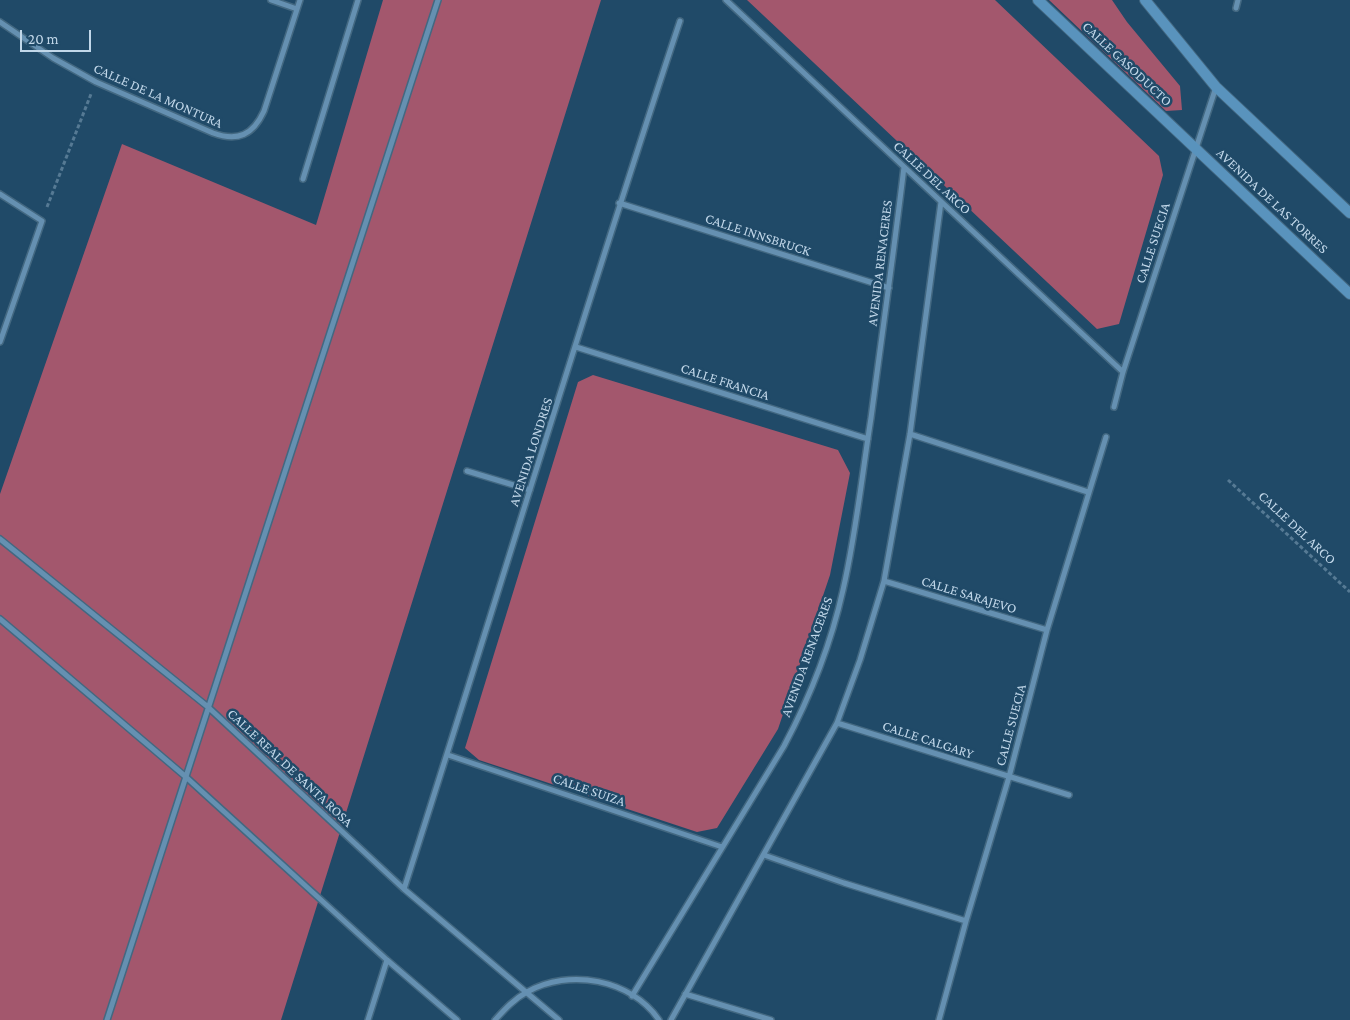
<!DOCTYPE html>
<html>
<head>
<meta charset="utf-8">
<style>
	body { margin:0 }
	#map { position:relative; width:1350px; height:1020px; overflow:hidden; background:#204a68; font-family:"Crimson Pro",serif }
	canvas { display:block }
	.scale { position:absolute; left:20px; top:30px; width:71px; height:22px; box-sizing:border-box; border:2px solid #c1d7e9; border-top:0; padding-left:6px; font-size:15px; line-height:18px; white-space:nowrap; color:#c1d7e9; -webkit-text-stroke:4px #204a68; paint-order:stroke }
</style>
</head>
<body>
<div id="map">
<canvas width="1350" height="1020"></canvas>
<div class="scale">20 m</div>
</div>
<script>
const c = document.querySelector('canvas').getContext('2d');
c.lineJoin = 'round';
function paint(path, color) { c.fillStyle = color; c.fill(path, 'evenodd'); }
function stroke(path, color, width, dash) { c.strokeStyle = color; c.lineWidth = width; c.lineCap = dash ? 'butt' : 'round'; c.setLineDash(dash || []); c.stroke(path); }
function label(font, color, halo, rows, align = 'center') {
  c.font = font + ' "Crimson Pro",serif'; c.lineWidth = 5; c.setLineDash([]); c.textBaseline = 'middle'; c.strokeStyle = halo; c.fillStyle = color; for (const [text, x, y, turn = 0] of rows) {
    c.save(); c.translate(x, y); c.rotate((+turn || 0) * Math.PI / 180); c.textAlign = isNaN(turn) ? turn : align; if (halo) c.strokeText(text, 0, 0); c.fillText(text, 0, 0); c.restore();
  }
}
const green = new Path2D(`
	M 383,0 L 601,0 L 281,1020 L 0,1020 L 0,494 L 122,144 L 316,225 Z
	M 747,0 L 995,0 L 1159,156 L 1163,175 L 1119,324 L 1097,329 Z
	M 1049,0 L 1112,0 L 1127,22 L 1180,86 L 1182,110 L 1166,111 Z
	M 593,375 L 838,450 L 850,473 L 830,575 L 778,729 L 717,828 L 697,832 L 479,760 L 465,748 L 578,382 Z`);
const path = new Path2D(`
	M 47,207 L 91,94
	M 1228,480 L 1350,592`);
const street = new Path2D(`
	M 271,0 L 297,9
	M 726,0 L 1123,372
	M 1236,8 L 1238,0
	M 0,22 L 53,58 L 96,82 L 213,133 C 238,142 253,135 264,111 L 300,0
	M 303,179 L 358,0
	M 0,194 L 42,221 L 0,342
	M 619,203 L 889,288
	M 576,347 L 868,439
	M 1114,407 L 1123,372 L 1216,87
	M 910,434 L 1088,492
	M 467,471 L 530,490
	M 0,539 L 208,707 L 404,889 L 559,1020
	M 884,581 L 1047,630
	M 0,619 L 186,777 L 387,960 L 457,1020
	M 837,723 L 1069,795
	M 448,755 L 722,847
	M 764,855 L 844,883 L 966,921
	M 404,889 C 497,600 584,309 680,21
	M 685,994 L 771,1020
	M 632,996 L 784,746 C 810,697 831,644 843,590 C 856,534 862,475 871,418 C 882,334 894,251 904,167
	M 107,1020 L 438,0
	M 368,1020 L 387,960
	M 495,1020 C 505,1009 514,999 527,992 C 569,968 631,979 659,1020
	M 671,1020 L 837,723 L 860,660 L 884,581 L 910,434 L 941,202
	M 939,1020 L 966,921 L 1009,777 L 1047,630 L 1106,437`);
const secondary = new Path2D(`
	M 1038,0 L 1350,294
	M 1145,0 L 1216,87 L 1350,213`);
const streetNames = [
	["CALLE GASODUCTO",1127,64,43],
	["CALLE DE LA MONTURA",158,96,24],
	["CALLE DEL ARCO",932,178,43],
	["AVENIDA DE LAS TORRES",1272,201,43],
	["CALLE INNSBRUCK",758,235,18],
	["CALLE SUECIA",1153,243,-72],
	["AVENIDA RENACERES",880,263,-83],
	["CALLE FRANCIA",725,382,18],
	["AVENIDA LONDRES",531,452,-72],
	["CALLE DEL ARCO",1297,528,43],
	["CALLE SARAJEVO",969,595,17],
	["AVENIDA RENACERES",807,657,-70],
	["CALLE SUECIA",1011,725,-75],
	["CALLE CALGARY",928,740,18],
	["CALLE REAL DE SANTA ROSA",290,768,43],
	["CALLE SUIZA",589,790,19]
];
paint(green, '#a3576d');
stroke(street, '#436881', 8);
stroke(secondary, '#436881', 12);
stroke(path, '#567a94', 3, [4, 2.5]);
stroke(street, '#6590b1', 5);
stroke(secondary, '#5993bd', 10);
label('14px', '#c1d7e9', '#204a68', streetNames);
</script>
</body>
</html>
